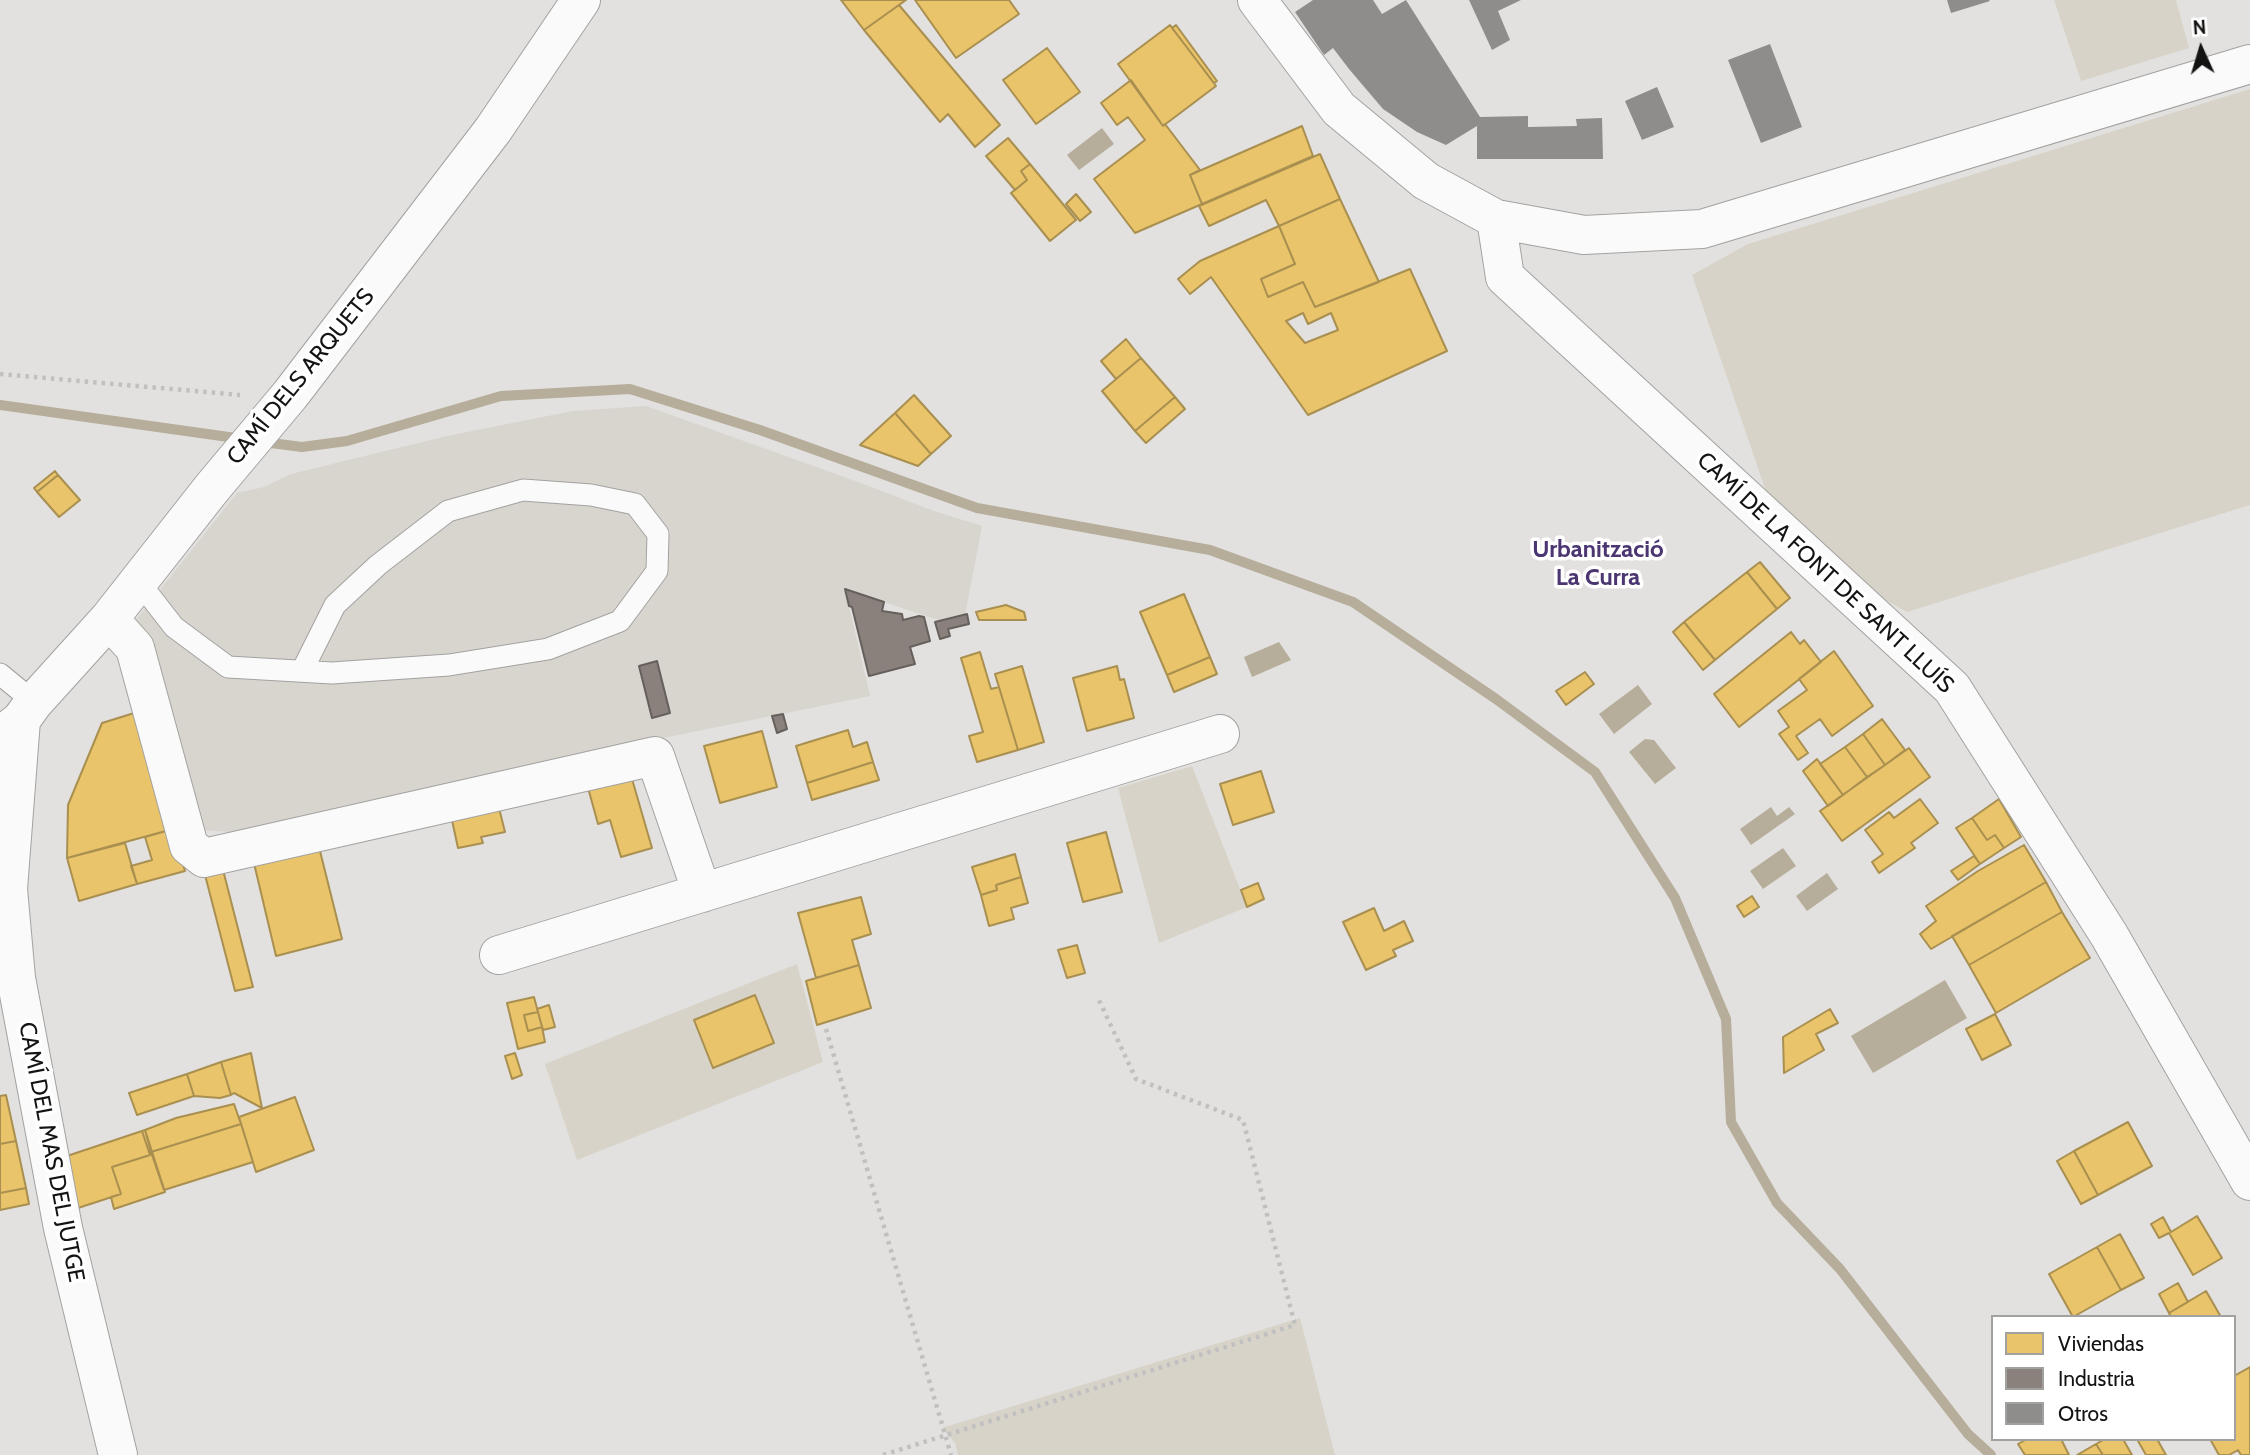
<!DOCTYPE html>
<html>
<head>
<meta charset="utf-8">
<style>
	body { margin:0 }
	#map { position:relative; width:2250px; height:1455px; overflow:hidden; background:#e2e1df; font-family:Cabin,sans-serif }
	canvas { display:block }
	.legend { position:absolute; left:1991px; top:1315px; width:245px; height:126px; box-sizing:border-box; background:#fff; border:2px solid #a1a1a0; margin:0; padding:9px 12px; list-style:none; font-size:21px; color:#131312 }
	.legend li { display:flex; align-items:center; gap:14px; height:35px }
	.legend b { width:35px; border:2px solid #a1a1a0 }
	.north { position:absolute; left:2166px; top:14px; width:70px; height:70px; -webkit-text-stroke:5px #fff; paint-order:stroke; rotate:356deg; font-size:19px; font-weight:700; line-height:28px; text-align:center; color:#131312 }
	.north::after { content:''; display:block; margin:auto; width:24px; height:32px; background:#131312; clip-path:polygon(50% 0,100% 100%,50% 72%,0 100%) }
</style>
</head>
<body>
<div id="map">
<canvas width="2250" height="1455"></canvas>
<ul class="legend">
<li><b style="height:19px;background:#e9c46a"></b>Viviendas</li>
<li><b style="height:19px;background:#8a817c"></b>Industria</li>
<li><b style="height:19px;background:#8e8d8c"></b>Otros</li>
</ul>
<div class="north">N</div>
</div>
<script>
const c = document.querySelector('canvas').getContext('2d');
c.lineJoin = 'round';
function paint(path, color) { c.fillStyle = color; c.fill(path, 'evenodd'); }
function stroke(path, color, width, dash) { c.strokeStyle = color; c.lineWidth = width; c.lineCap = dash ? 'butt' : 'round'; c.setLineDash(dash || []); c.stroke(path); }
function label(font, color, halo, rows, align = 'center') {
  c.font = font + ' Cabin,sans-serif'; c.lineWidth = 7; c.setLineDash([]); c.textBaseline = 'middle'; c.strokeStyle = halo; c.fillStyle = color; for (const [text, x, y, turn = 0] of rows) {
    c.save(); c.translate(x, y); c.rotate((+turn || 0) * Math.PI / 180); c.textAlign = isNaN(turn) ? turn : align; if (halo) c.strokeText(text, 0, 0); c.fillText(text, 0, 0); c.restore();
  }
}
const built = new Path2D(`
	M 646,406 L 861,483 L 931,510 L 982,526 L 965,615 L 941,621 L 845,589 L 870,696 L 673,736 L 241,833 L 203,830 L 132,625 L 237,493 L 264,487 L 291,474 L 447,436 L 573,411 Z`);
const green = new Path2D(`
	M 2054,0 L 2176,0 L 2189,48 L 2081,81 Z
	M 2250,89 L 2250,505 L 1907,612 L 1850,580 L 1772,509 L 1692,275 L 1748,244 Z
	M 1192,766 L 1247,907 L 1159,943 L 1118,788 Z
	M 797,964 L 823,1062 L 577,1160 L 545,1064 Z
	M 1300,1318 L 1335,1455 L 958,1455 L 955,1443 L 942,1428 Z`);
const water = new Path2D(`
	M 1102,128 L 1114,144 L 1079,170 L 1067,155 Z
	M 1279,642 L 1291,660 L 1252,677 L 1244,657 Z
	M 1638,685 L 1652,704 L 1614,734 L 1599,714 Z
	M 1645,739 L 1654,740 L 1676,768 L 1655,784 L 1629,752 Z
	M 1771,807 L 1777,816 L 1789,807 L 1795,814 L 1751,845 L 1740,829 Z
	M 1783,848 L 1796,866 L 1763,889 L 1750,871 Z
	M 1827,873 L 1838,889 L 1807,911 L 1796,896 Z
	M 1945,980 L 1967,1018 L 1873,1073 L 1851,1036 Z`);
const homes = new Path2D(`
	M 841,0 L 906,0 L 864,30 Z
	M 915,0 L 1009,0 L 1019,14 L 956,58 Z
	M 899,5 L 1000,125 L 975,147 L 948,114 L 940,122 L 864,30 Z
	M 1170,25 L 1216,86 L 1163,126 L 1118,64 Z
	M 1176,25 L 1217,81 L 1214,83 L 1172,28 Z
	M 1047,48 L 1080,92 L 1036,124 L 1003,80 Z
	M 1131,80 L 1163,126 L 1165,124 L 1200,170 L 1190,175 L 1202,204 L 1135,233 L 1094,179 L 1145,140 L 1128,117 L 1117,125 L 1101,103 Z
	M 1302,126 L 1313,156 L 1202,204 L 1190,175 Z
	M 1008,138 L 1030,164 L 1021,171 L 1027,180 L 1015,190 L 986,156 Z
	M 1320,154 L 1340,199 L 1279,226 L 1266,200 L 1209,226 L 1199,206 Z
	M 1030,164 L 1076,220 L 1050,241 L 1011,193 L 1027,180 L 1021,171 Z
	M 1076,194 L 1091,212 L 1080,221 L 1066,204 Z
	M 1340,199 L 1379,282 L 1315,307 L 1303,282 L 1268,297 L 1261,279 L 1295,264 L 1279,226 Z
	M 1279,226 L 1295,264 L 1261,279 L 1268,297 L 1303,282 L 1315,307 L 1410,269 L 1447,351 L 1308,415 L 1211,277 L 1190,294 L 1178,279 L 1200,261 ZM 1303,313 L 1308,324 L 1331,313 L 1338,330 L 1305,343 L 1286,321 Z
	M 1126,339 L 1141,358 L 1116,379 L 1101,361 Z
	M 1141,358 L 1175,397 L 1135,431 L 1102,391 Z
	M 914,395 L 951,436 L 931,454 L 895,413 Z
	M 1175,397 L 1185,409 L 1146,443 L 1135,431 Z
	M 895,413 L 931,454 L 918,466 L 860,445 Z
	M 55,471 L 58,475 L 37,492 L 34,488 Z
	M 58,475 L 80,500 L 59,517 L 37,492 Z
	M 1760,562 L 1790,598 L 1777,609 L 1747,572 Z
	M 1747,572 L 1777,609 L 1715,660 L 1684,622 Z
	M 1184,594 L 1210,657 L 1167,675 L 1140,612 Z
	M 1006,605 L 1024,612 L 1026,620 L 979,620 L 976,612 Z
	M 1684,622 L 1715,660 L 1703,670 L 1673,632 Z
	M 1791,632 L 1800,644 L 1804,640 L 1821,662 L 1739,727 L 1714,694 Z
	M 1834,651 L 1873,706 L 1832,736 L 1820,719 L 1796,736 L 1808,753 L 1798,760 L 1779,734 L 1789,727 L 1778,711 L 1807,690 L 1799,679 Z
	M 980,652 L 991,689 L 999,687 L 1018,750 L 977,762 L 969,736 L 983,732 L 961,658 Z
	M 1210,657 L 1217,674 L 1174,692 L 1167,675 Z
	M 1022,666 L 1044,742 L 1018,750 L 995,674 Z
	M 1117,666 L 1120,680 L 1124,679 L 1134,718 L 1087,731 L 1073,678 Z
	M 1585,672 L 1594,684 L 1566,705 L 1556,691 Z
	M 144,710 L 173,829 L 67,858 L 68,805 L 102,723 Z
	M 1882,719 L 1905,750 L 1885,765 L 1863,734 Z
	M 848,730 L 853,747 L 867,742 L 873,762 L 807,783 L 796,746 Z
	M 762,731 L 777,787 L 720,803 L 704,746 Z
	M 1863,734 L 1885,765 L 1867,777 L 1845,747 Z
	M 1845,747 L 1867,777 L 1843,795 L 1820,764 Z
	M 1909,748 L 1930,777 L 1842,841 L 1820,811 Z
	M 1817,759 L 1843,795 L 1828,806 L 1803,771 Z
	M 873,762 L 879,780 L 812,800 L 807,783 Z
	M 1261,771 L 1274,812 L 1233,825 L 1220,784 Z
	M 630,772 L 652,848 L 621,857 L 610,820 L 598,824 L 587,784 Z
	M 1920,799 L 1938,823 L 1911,843 L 1915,848 L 1879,873 L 1872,862 L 1883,854 L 1865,830 L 1889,812 L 1894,818 Z
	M 1999,799 L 2021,837 L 2004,848 L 1995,835 L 1987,840 L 1972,818 Z
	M 497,800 L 505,832 L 481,837 L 483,843 L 458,848 L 450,811 Z
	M 1972,818 L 1987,840 L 1995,835 L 2004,848 L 1980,864 L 1956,828 Z
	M 173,829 L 185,871 L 137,884 L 131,866 L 152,860 L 145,837 Z
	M 1106,832 L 1122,892 L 1083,902 L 1067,843 Z
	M 125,843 L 137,884 L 79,901 L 67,858 Z
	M 318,843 L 342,939 L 276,956 L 253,859 Z
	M 2024,845 L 2046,882 L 1931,949 L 1920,934 L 1936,921 L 1926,906 L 1978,871 Z
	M 1015,854 L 1021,877 L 996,885 L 997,890 L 981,895 L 972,867 Z
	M 1974,856 L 1980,864 L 1958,880 L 1951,871 Z
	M 222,866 L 253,987 L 235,991 L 204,871 Z
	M 1021,877 L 1028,903 L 1011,908 L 1014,919 L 989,926 L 981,895 L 997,890 L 996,885 Z
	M 2046,882 L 2062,912 L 1969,965 L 1952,936 Z
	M 1258,883 L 1264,899 L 1247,907 L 1241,890 Z
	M 1752,896 L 1759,907 L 1744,917 L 1737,906 Z
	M 861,897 L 871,934 L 852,940 L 859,965 L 816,978 L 798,913 Z
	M 1374,908 L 1384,931 L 1404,921 L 1413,941 L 1393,950 L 1396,956 L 1366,970 L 1343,922 Z
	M 2062,912 L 2090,958 L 1996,1013 L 1969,965 Z
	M 1077,945 L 1085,973 L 1067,978 L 1058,950 Z
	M 859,965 L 871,1008 L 817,1025 L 806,981 Z
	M 755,995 L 774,1043 L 713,1068 L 694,1020 Z
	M 534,997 L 538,1012 L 524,1015 L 528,1031 L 542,1027 L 545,1042 L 518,1049 L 507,1003 Z
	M 549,1005 L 555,1027 L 543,1030 L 537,1009 Z
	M 1830,1009 L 1838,1023 L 1816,1034 L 1824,1050 L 1784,1073 L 1783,1037 Z
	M 538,1012 L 542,1027 L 528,1031 L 524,1015 Z
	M 1995,1014 L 2011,1045 L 1982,1060 L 1966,1029 Z
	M 251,1053 L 262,1108 L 234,1093 L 231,1095 L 221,1062 Z
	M 515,1053 L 522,1075 L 512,1079 L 505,1056 Z
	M 221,1062 L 231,1095 L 220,1098 L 194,1096 L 187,1074 Z
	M 187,1074 L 194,1096 L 137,1115 L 129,1093 Z
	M 6,1095 L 16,1141 L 0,1144 L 0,1096 Z
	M 295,1097 L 314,1150 L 256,1172 L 239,1117 Z
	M 234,1104 L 241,1124 L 151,1152 L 145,1130 L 176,1118 Z
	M 2128,1122 L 2152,1166 L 2098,1195 L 2074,1151 Z
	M 241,1124 L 253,1162 L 164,1190 L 151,1152 Z
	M 145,1130 L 165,1192 L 114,1209 L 111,1197 L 121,1194 L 112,1167 L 150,1155 L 142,1131 Z
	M 142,1131 L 150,1155 L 112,1167 L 121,1194 L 78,1208 L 67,1156 Z
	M 16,1141 L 26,1188 L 0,1193 L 0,1144 Z
	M 2074,1151 L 2098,1195 L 2081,1204 L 2057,1161 Z
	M 26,1188 L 29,1204 L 0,1210 L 0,1193 Z
	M 2197,1216 L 2222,1258 L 2193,1275 L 2169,1233 L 2159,1238 L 2151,1224 L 2163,1217 L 2171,1232 Z
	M 2120,1234 L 2144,1278 L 2121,1290 L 2097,1247 Z
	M 2097,1247 L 2121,1290 L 2073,1317 L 2049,1274 Z
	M 2178,1283 L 2188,1302 L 2169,1313 L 2159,1294 Z
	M 2206,1291 L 2221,1317 L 2171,1317 L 2169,1313 Z
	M 2250,1367 L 2250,1455 L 2241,1455 L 2238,1450 L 2229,1455 L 2219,1455 L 2210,1439 L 2234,1439 L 2234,1376 Z
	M 2027,1439 L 2061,1439 L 2069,1455 L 2025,1455 L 2018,1444 Z
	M 2105,1439 L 2123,1439 L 2132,1455 L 2103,1455 L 2096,1444 Z
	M 2142,1439 L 2157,1439 L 2166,1455 L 2146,1455 L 2138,1441 Z
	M 2096,1444 L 2103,1455 L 2077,1455 Z`);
const industry = new Path2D(`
	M 845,589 L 884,602 L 882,611 L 902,614 L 903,620 L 919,616 L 924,617 L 930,641 L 910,647 L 915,664 L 869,676 L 852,607 L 849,606 Z
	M 967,614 L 969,624 L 948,629 L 950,636 L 940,639 L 935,622 Z
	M 657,661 L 670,713 L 652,718 L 639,666 Z
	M 783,714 L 787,729 L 777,733 L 772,716 Z`);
const stream = new Path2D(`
	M 0,405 L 243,439
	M 263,442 L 302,447 L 347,441 L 501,396 L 630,389 L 760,430 L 977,508 L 1210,550 L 1353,602 L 1496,699 L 1595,772 L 1675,898 L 1726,1019 L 1731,1122 L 1777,1203 L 1840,1269 L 1968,1434 L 1991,1455`);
const building = new Path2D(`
	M 1313,0 L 1373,0 L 1382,14 L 1406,0 L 1480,117 L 1528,116 L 1528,127 L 1577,126 L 1576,119 L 1602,118 L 1603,159 L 1477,159 L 1477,126 L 1446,145 L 1417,132 L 1383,109 L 1349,69 L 1333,48 L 1324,55 L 1295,12 Z
	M 1469,0 L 1521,0 L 1498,11 L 1510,40 L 1492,50 Z
	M 1947,0 L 1989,0 L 1990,1 L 1951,13 Z
	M 1770,44 L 1802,127 L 1761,143 L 1728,60 Z
	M 1657,87 L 1674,127 L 1642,140 L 1625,101 Z`);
const path = new Path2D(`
	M 0,374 L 240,395
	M 826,1029 L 951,1455
	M 883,1455 L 1295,1325 L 1243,1120 L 1136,1079 L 1097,996`);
const service = new Path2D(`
	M 139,582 L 174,627 L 228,667 L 332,673 L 449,665 L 548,649 L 620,621 L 657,571 L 658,534 L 635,504 L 591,495 L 523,490 L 448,511 L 378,565 L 335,605 L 302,671
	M 0,674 L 34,702`);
const minor = new Path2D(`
	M 1257,0 L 1339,109 L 1426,181 L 1496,219 L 1584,235 L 1702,229 L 2250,64
	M 1496,219 L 1505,277 L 1952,688 L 2109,935 L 2250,1181
	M 109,619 L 135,648 L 189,846 L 204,858 L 655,756 L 702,893
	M 21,720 L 8,889 L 16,978 L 63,1228 L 118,1455
	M 0,737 L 21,720 L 34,702 L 109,619 L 212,488 L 290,395 L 493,130 L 581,0
	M 499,955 L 1220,734`);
const streetNames = [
	["CAMÍ DELS ARQUETS",301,377,-51],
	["CAMÍ DE LA FONT DE SANT LLUÍS",1825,573,43],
	["CAMÍ DEL MAS DEL JUTGE",51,1152,79]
];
const neighbourhoodNames = [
	["Urbanització",1598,550],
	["La Curra",1598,578]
];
paint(built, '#d7d5ce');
paint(green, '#d7d3c8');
paint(water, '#b6ad9a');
paint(homes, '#e9c46a');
stroke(homes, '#a98f50', 2);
paint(industry, '#8a817c');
stroke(industry, '#66605c', 2);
stroke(stream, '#b6ad9a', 10);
paint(building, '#8e8d8c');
stroke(service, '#a3a2a1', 23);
stroke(minor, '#a3a2a1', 40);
stroke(path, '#c1c0c0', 4.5, [3.5, 5]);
stroke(service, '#fbfafa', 21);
stroke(minor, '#fbfafa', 38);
label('23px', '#131312', '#fff', streetNames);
label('bold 24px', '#4b3672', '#fff', neighbourhoodNames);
</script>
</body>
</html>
